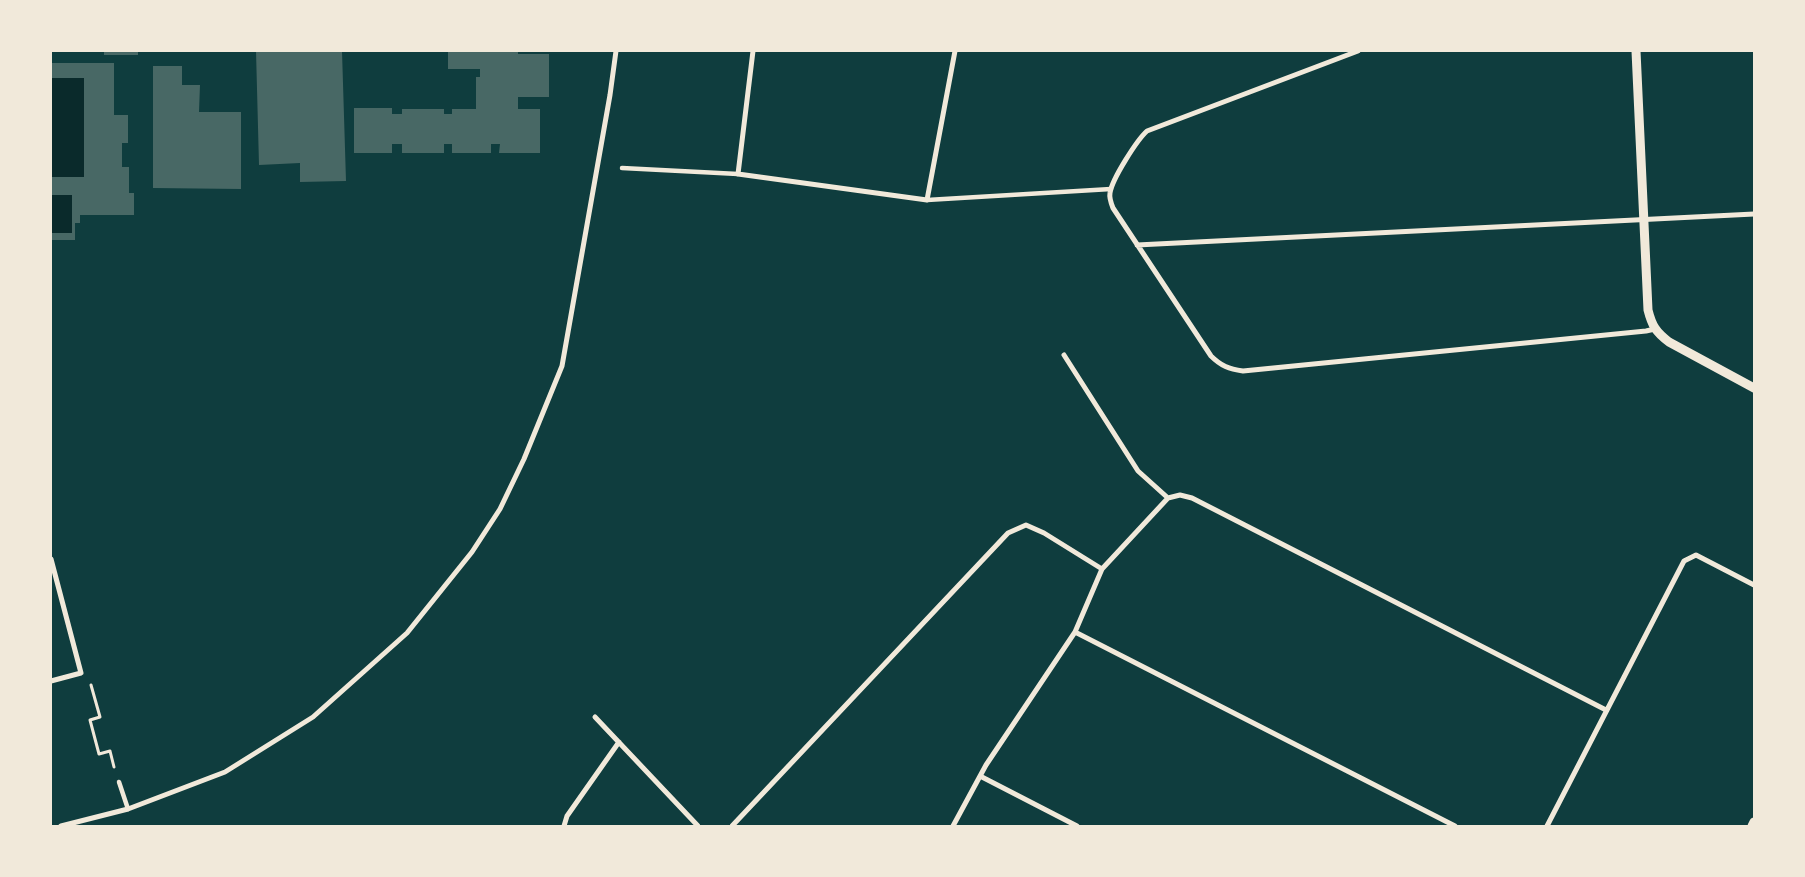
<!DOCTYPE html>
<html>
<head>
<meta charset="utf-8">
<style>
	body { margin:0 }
	#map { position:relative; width:1805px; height:877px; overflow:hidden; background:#0f3d3e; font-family:Roboto,sans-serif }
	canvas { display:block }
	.frame { position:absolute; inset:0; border:52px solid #f1e9da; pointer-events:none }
</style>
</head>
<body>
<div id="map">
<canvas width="1805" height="877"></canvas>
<div class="frame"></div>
</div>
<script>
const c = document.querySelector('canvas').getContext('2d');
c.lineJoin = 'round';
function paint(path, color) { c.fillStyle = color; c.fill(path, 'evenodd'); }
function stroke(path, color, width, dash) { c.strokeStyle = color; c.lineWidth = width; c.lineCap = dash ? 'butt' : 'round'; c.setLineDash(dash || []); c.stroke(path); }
const water = new Path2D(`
	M 51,78 L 84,78 L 84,177 L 51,177 Z
	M 72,195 L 72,233 L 51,233 L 51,195 Z`);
const building = new Path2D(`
	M 104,51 L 138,51 L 138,55 L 104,55 Z
	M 256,51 L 342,51 L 346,181 L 300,182 L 300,163 L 259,165 Z
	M 448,51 L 518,51 L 518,54 L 549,54 L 549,97 L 518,97 L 518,109 L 540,109 L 540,153 L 499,153 L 500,144 L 491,144 L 491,153 L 452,153 L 452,144 L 444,144 L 444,153 L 402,153 L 402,144 L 392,144 L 392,153 L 354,153 L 354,108 L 392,108 L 392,114 L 402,114 L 402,109 L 444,109 L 444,114 L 452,114 L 452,109 L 476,109 L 476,77 L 480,77 L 480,69 L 448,69 Z
	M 51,63 L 114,63 L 114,115 L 128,115 L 128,143 L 122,143 L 122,167 L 129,167 L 129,193 L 134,193 L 134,215 L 80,215 L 80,223 L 75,223 L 75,240 L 51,240 L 51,233 L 72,233 L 72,195 L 51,195 L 51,177 L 84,177 L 84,78 L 51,78 Z
	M 153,66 L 182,66 L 182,85 L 200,85 L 199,112 L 241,112 L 241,189 L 153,188 Z`);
const path = new Path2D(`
	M 91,685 L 100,717 L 90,720 L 99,754 L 110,751 L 114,767`);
const pedestrian = new Path2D(`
	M 622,168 L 738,174
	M 927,200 L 1111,189
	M 119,782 L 128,809`);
const minor = new Path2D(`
	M 753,51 L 738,174 L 927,200 L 955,51
	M 1358,51 L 1147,131 C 1137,140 1112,179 1110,193 C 1109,198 1111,203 1113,208 L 1211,356 C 1221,366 1229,369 1243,371 L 1646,331 L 1655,329
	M 1137,245 L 1754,214
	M 1064,355 L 1138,471 L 1168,498
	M 51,559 L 81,673 L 51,681
	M 1075,632 L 1455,826
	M 595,717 L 698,826
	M 980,776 L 1077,826
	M 61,826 L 128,809 L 225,772 L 313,717 L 407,633 L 472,552 L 500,509 L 524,459 L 562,366 L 610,95 L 616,51
	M 564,826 L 567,816 L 619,742
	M 732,826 L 1008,533 L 1026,525 L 1044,533 L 1102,569
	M 953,826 L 986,765 L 1075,632 L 1102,569 L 1168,498 L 1180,495 L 1192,498 L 1606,710
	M 1547,826 L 1684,561 L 1696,555 L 1754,585`);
const tertiary = new Path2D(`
	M 1636,51 L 1648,310 C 1652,326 1656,332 1669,342 L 1754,388
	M 1752,826 L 1754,822`);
paint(water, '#0a2a2b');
paint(building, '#486865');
stroke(path, '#f1e9da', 3);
stroke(pedestrian, '#f1e9da', 4.5);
stroke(minor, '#f1e9da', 5);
stroke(tertiary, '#f1e9da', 9);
</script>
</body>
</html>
